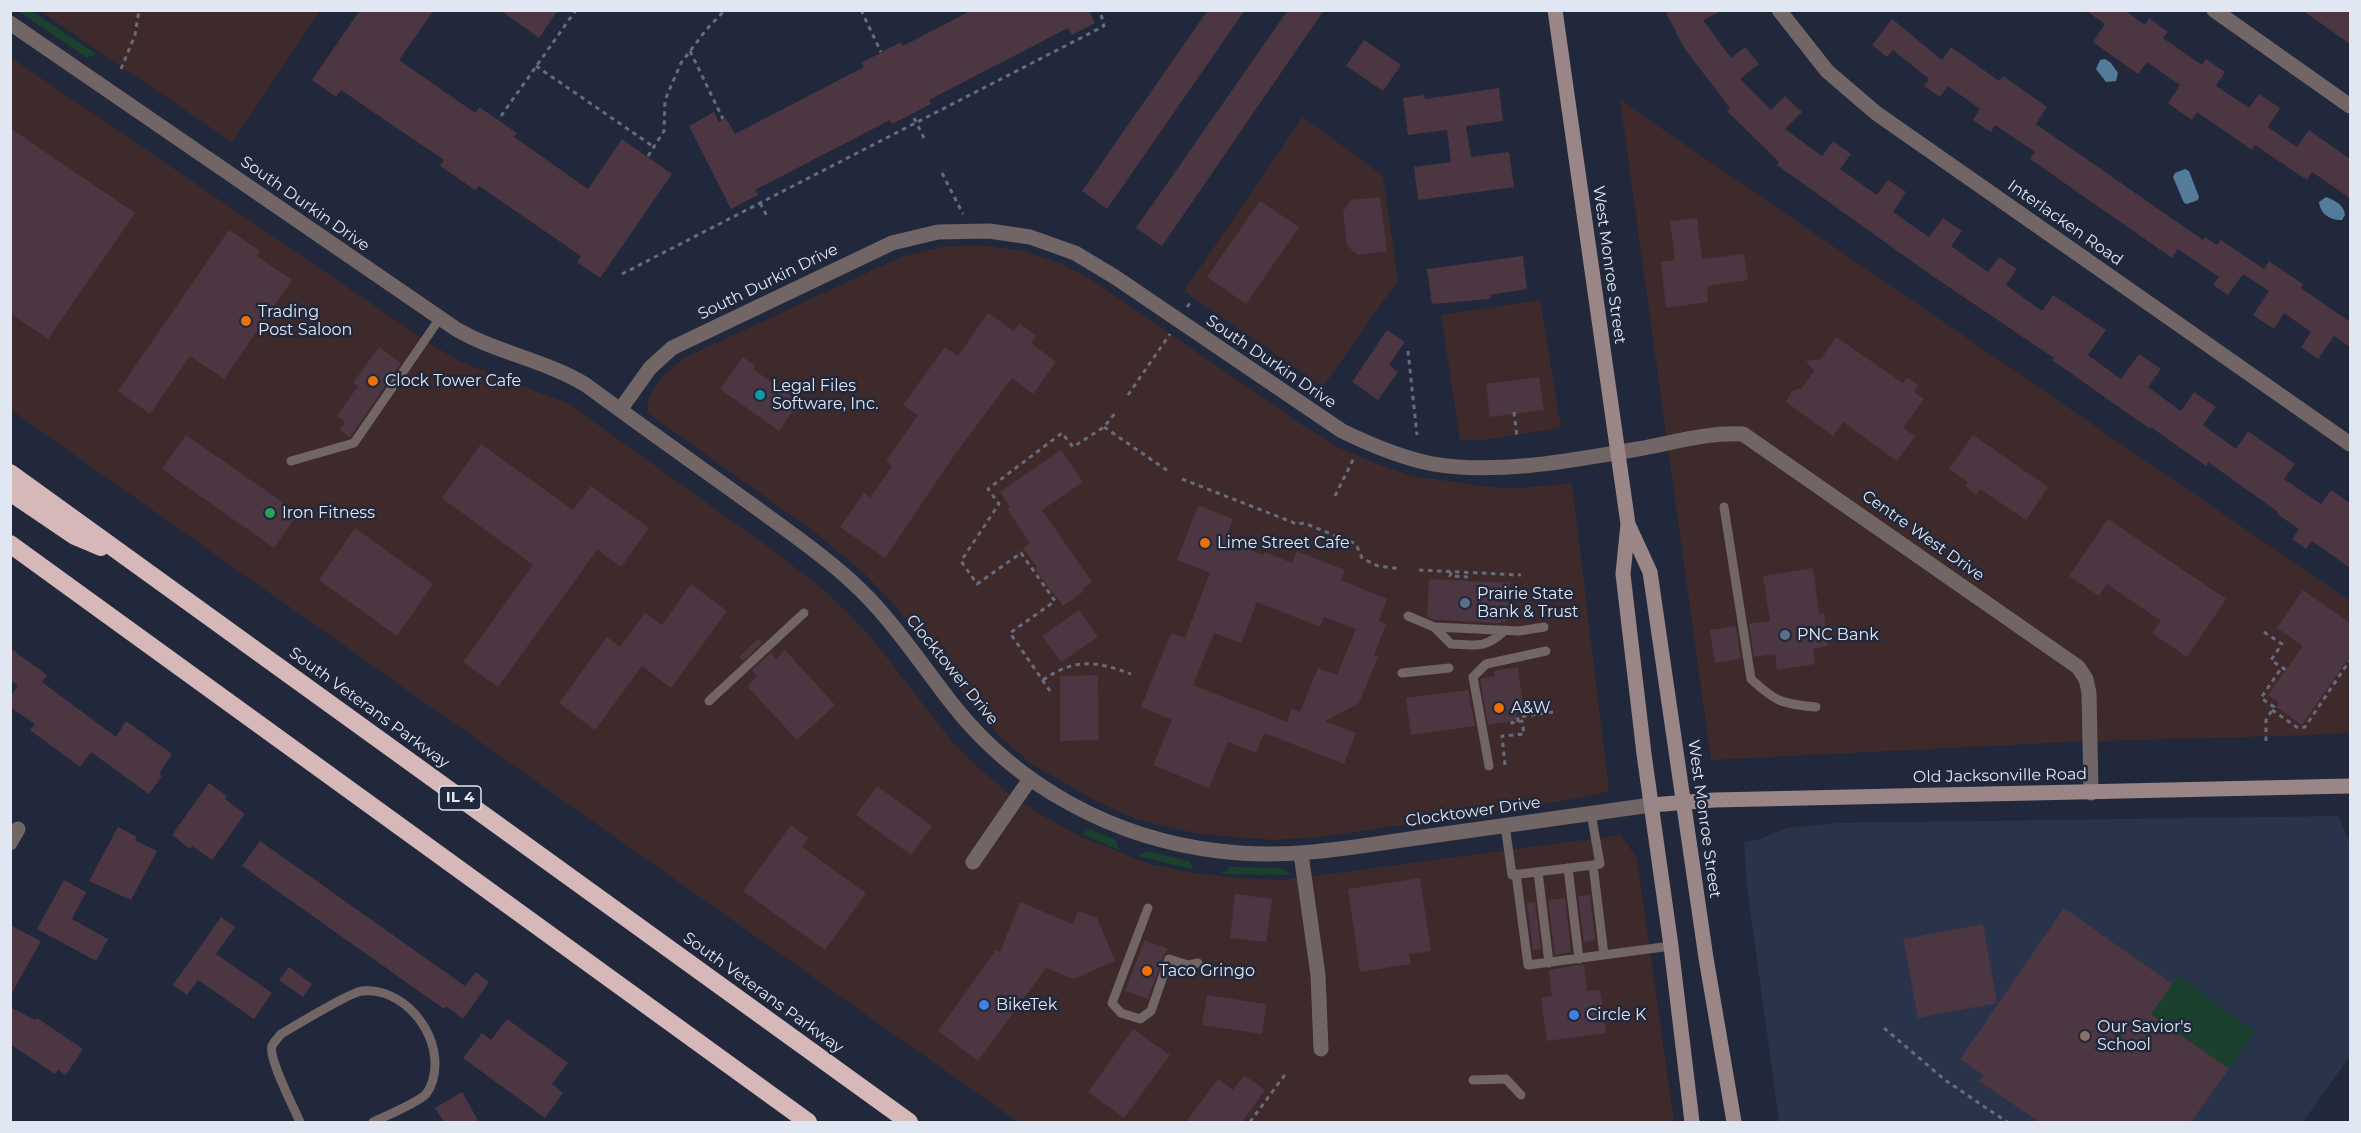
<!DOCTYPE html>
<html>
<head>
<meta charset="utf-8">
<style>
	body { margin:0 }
	#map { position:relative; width:2361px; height:1133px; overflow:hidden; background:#21283b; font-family:Montserrat,sans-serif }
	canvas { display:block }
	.frame { position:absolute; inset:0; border:12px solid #e1e6f3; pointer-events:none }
</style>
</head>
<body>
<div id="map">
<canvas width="2361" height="1133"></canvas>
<div class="frame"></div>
</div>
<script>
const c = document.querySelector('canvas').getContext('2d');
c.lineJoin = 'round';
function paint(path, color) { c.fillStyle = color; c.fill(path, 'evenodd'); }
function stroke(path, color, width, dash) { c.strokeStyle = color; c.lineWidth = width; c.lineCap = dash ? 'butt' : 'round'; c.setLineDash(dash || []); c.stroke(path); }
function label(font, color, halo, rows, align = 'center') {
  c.font = font + ' Montserrat,sans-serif'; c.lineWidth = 5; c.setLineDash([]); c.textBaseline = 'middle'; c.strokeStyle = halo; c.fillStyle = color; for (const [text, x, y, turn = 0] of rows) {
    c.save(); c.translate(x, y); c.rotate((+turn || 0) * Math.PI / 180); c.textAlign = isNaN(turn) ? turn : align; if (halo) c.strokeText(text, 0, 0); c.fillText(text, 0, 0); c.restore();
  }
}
const commercial = new Path2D(`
	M 40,11 L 320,11 L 232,142 Z
	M 10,57 L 432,345 L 461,362 L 569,404 L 767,546 L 824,590 L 851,616 L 874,641 L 950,739 L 975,765 L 1007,792 L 1040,814 L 1081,837 L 1153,865 L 1193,873 L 1240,878 L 1284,880 L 1621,835 L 1637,859 L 1674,1122 L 1018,1122 L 11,410 Z
	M 1620,100 L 2350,601 L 2350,732 L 2313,735 L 2069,742 L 1711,760 Z
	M 1303,117 L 1383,176 L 1398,280 L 1323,387 L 1184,291 Z
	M 977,245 L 1020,250 L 1060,263 L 1088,277 L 1302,425 L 1337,447 L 1372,462 L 1413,476 L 1488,487 L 1522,488 L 1572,483 L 1609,791 L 1574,799 L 1524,807 L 1321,837 L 1274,840 L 1199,834 L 1136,819 L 1096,801 L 1030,763 L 998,735 L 947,674 L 898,609 L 865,574 L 812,530 L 648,413 L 648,399 L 663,376 L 684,358 L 901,257 L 941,247 Z
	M 1540,300 L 1561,428 L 1483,440 L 1460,440 L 1441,315 Z`);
const built = new Path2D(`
	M 2338,816 L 2350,843 L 2350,1056 L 2303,1122 L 1779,1122 L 1747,887 L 1744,842 L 1760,839 L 1787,828 L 1837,823 Z`);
const green = new Path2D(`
	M 18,11 L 32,11 L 96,54 L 87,58 Z
	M 1089,829 L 1116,840 L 1119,850 L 1082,834 Z
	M 1147,851 L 1189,861 L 1194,870 L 1138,856 Z
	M 1231,867 L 1281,868 L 1291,875 L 1221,874 Z
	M 2178,976 L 2255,1031 L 2229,1069 L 2151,1014 Z`);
const water = new Path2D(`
	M 2105,59 L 2111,63 L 2118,73 L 2116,81 L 2106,82 L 2096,69 L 2100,60 Z
	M 2185,169 L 2189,171 L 2199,197 L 2198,200 L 2187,204 L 2184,203 L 2173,177 L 2175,173 Z
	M 2326,197 C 2335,200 2344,205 2345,215 L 2342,220 C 2331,221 2320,214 2319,202 Z`);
const building = new Path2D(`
	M 360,10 L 434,10 L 399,60 L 475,113 L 479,107 L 517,133 L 514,137 L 588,189 L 622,139 L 672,174 L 600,278 L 577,262 L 581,256 L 479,186 L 475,190 L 440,166 L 444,160 L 341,90 L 336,97 L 312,80 Z
	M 500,10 L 558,10 L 539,38 Z
	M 972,10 L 1089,10 L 1095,23 L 1072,35 L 1068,28 L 929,100 L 931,104 L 892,124 L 890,120 L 755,190 L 758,195 L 731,209 L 689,126 L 714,112 L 719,122 L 726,118 L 735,134 L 864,67 L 861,63 L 901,42 L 903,46 Z
	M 1208,10 L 1245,10 L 1107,209 L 1082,191 Z
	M 1288,10 L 1324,10 L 1162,246 L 1136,228 Z
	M 1665,10 L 1723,10 L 1703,20 L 1731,58 L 1745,47 L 1759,64 L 1740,79 L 1771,110 L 1785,96 L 1802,112 L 1785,129 L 1822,156 L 1833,141 L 1851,154 L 1840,169 L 1877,195 L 1888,180 L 1906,192 L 1893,212 L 1929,237 L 1943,218 L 1962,231 L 1951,246 L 1988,272 L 1999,257 L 2017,269 L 2006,285 L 2042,311 L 2053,295 L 2106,330 L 2088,355 L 2121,379 L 2139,354 L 2161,369 L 2148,387 L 2181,411 L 2194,392 L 2216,407 L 2203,425 L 2236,449 L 2248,431 L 2295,464 L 2284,479 L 2321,504 L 2331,490 L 2350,503 L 2350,568 L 2312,541 L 2306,549 L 2292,539 L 2299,529 L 2277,514 L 2278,512 L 2208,462 L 2206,466 L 2151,427 L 2150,429 L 2052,360 L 2054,358 L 1931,275 L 1777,165 L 1779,162 L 1727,111 L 1730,108 L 1684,48 Z
	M 2085,10 L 2124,10 L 2145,25 L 2149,18 L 2168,32 L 2163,38 L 2202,65 L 2206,59 L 2225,72 L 2216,86 L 2249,108 L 2259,94 L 2280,108 L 2268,127 L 2297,147 L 2309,130 L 2350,159 L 2350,198 L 2312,172 L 2307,180 L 2255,145 L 2252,150 L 2197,112 L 2192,120 L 2168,103 L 2180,85 L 2147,62 L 2138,74 L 2093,42 L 2105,24 Z
	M 2302,10 L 2350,10 L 2350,44 Z
	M 1892,19 L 1942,60 L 1951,47 L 1999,81 L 2003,76 L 2047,107 L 2036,124 L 2203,240 L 2205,237 L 2217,245 L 2221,240 L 2264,269 L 2269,261 L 2303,284 L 2301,288 L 2350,322 L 2350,347 L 2334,336 L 2318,359 L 2301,347 L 2311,332 L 2284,313 L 2274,329 L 2253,315 L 2269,291 L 2243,274 L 2228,295 L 2213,285 L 2219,277 L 2178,249 L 2172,258 L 2030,159 L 2035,152 L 1995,125 L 1991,132 L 1973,120 L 1980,109 L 1948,86 L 1940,97 L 1924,86 L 1929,79 L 1893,50 L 1887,57 L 1872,45 Z
	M 1364,40 L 1401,65 L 1383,91 L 1346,66 Z
	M 1499,88 L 1503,121 L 1466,126 L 1471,157 L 1509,152 L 1514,187 L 1418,200 L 1414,167 L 1451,162 L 1447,130 L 1408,135 L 1403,98 L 1424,95 L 1425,99 Z
	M 10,128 L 135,213 L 48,339 L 10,313 Z
	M 1380,197 L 1387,251 L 1358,255 L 1347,246 L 1343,212 L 1351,200 Z
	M 1260,201 L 1299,227 L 1246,304 L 1207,277 Z
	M 1697,218 L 1702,259 L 1744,254 L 1748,280 L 1707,286 L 1708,302 L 1666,308 L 1661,262 L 1675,260 L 1670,221 Z
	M 229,230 L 260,251 L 257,256 L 292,280 L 224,379 L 190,356 L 150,414 L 118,391 Z
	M 1523,256 L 1527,289 L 1490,295 L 1491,299 L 1432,304 L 1427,269 Z
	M 988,313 L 1014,331 L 1019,323 L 1036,336 L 1031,343 L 1056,362 L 1033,394 L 1012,378 L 953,457 L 885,558 L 840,527 L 864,493 L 870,498 L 892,466 L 886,461 L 918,415 L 903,405 L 945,347 L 958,356 Z
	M 1387,330 L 1405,342 L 1389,365 L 1398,372 L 1378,400 L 1352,382 Z
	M 1836,337 L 1903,383 L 1907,377 L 1918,385 L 1914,392 L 1924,399 L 1903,428 L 1915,436 L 1897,461 L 1843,422 L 1833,436 L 1786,402 L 1792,391 L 1802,388 L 1814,371 L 1806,361 L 1821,359 Z
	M 379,347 L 401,363 L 350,437 L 339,430 L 345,422 L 337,416 L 358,386 L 353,383 Z
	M 743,357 L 755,366 L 753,369 L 799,402 L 779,431 L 720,389 Z
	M 1539,377 L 1544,410 L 1490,417 L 1486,384 Z
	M 186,435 L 298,513 L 274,548 L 162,469 Z
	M 1973,435 L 2048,487 L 2026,520 L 1980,489 L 1976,495 L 1965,486 L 1968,482 L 1949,469 Z
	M 481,444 L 573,510 L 591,486 L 649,528 L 621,567 L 597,550 L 498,687 L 463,662 L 533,565 L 442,498 Z
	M 1061,450 L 1083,482 L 1042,510 L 1092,582 L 1082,589 L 1084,591 L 1063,606 L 1035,569 L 1037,567 L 1023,548 L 1030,543 L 1007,509 L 1010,507 L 1000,492 Z
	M 1198,505 L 1233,519 L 1225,540 L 1263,555 L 1265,552 L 1292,563 L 1297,551 L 1345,570 L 1341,580 L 1387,599 L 1379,621 L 1386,624 L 1374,655 L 1378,657 L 1359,703 L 1325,721 L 1356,733 L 1344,764 L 1264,733 L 1256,753 L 1228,742 L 1209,788 L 1153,765 L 1172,720 L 1141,707 L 1171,633 L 1185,638 L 1210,573 L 1177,560 ZM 1257,602 L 1320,627 L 1324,617 L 1356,629 L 1337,675 L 1318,668 L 1300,712 L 1292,708 L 1287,722 L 1193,685 L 1214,633 L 1241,643 Z
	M 2108,519 L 2226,599 L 2187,657 L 2152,633 L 2161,621 L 2107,584 L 2099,596 L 2069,576 Z
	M 355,528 L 433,584 L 397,636 L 319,580 Z
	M 1813,568 L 1819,614 L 1824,613 L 1828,646 L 1813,649 L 1815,664 L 1777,670 L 1775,654 L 1754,657 L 1749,624 L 1770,621 L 1763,576 Z
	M 1429,579 L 1510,583 L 1508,621 L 1501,621 L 1501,623 L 1436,620 L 1427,617 Z
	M 691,584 L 727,611 L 671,688 L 642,666 L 595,730 L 559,703 L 607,637 L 620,647 L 645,613 L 662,625 Z
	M 2303,590 L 2350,623 L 2350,656 L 2302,725 L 2276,707 L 2279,702 L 2268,695 L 2303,646 L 2277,628 Z
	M 1079,610 L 1098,637 L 1061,662 L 1042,636 Z
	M 1736,626 L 1741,659 L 1715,663 L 1710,630 Z
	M 758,639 L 762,643 L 743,661 L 739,657 Z
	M 10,648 L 47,675 L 42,682 L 116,737 L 126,721 L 172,754 L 159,774 L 162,776 L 149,794 L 91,752 L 80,767 L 30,730 L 35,724 L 10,707 L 10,696 L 18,686 L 10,680 Z
	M 785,650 L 835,705 L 797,740 L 747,686 L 757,676 L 752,670 L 771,653 L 776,659 Z
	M 1518,667 L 1524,712 L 1516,713 L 1517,720 L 1488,725 L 1480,679 L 1495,676 L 1494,671 Z
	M 1098,675 L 1099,740 L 1060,741 L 1060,676 Z
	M 1468,690 L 1475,726 L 1411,735 L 1406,698 Z
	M 209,783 L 227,796 L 225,799 L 245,814 L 212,860 L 192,846 L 190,849 L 172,835 Z
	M 877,786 L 932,826 L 911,855 L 856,815 Z
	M 791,825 L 808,838 L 802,847 L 866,893 L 825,950 L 743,891 Z
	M 118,827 L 137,837 L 135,840 L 157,851 L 131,900 L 89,881 Z
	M 260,841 L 465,986 L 476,972 L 489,982 L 463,1019 L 446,1006 L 444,1009 L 242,866 Z
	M 1420,878 L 1431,951 L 1409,954 L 1411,964 L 1360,972 L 1348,889 Z
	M 64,880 L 86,892 L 72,919 L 108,939 L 96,961 L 37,929 Z
	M 1235,894 L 1272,899 L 1266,942 L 1230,938 Z
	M 1590,895 L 1595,940 L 1584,942 L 1578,896 Z
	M 1565,898 L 1571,952 L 1555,955 L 1548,900 Z
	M 1020,902 L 1073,924 L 1078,911 L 1097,918 L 1115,961 L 1074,979 L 1046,968 L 978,1061 L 938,1031 L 996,950 L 1000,952 Z
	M 1535,902 L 1541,949 L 1533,950 L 1527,903 Z
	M 2064,908 L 2172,984 L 2151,1014 L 2229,1069 L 2191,1122 L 2039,1122 L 1979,1081 L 1983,1075 L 1960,1059 Z
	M 221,917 L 235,927 L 216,954 L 272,993 L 254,1019 L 198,980 L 187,995 L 173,985 Z
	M 1983,924 L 1997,1003 L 1918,1018 L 1903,939 Z
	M 10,925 L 41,941 L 10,996 Z
	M 1145,940 L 1168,949 L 1163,957 L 1148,999 L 1125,991 Z
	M 1584,964 L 1587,991 L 1600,990 L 1606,1033 L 1547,1041 L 1541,998 L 1552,996 L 1549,970 Z
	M 289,967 L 312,984 L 303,997 L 279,980 Z
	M 1207,995 L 1266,1004 L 1262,1034 L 1202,1025 Z
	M 10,1007 L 35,1020 L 37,1018 L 83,1049 L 66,1075 L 58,1070 L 55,1074 L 10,1044 Z
	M 507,1019 L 568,1063 L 552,1084 L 563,1093 L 545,1118 L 463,1058 L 482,1033 L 491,1040 Z
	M 1133,1029 L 1170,1055 L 1124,1118 L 1088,1092 Z
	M 1244,1075 L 1265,1090 L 1242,1122 L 1186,1122 L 1218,1079 L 1233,1090 Z
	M 462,1092 L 479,1122 L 444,1122 L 435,1108 Z`);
const path = new Path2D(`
	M 861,10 L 881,52
	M 690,51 L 723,119
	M 536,66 L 654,147
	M 121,69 L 135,35 L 139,10
	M 501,116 L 576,10
	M 914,118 L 924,138
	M 648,156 L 664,131 L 665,100 L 681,63 L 706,30 L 725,10
	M 942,173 L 963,214
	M 760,203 L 768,218
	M 622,274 L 1104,26 L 1100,10
	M 1187,307 L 1192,300
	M 1408,351 L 1417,435
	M 1128,395 L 1170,334
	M 1514,412 L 1517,438
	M 1104,427 L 1168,471
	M 1182,479 L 1297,524 L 1304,523 L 1356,544 L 1362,558 L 1378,566 L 1401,569
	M 1335,496 L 1355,456
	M 1419,570 L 1521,575
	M 1451,572 L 1450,576 L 1468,577
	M 2264,632 L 2282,644 L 2271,660 L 2286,670
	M 1043,680 C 1075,658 1096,661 1131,674
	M 1050,691 L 1010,633 L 1055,601 L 1021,553 L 977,584 L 961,561 L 999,504 L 988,489 L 1062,433 L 1073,447 L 1104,427 L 1116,412
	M 2272,710 L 2298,728 L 2305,727 L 2350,660
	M 1518,722 L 1518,717 L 1553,712
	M 2266,741 L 2266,720 L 2274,707 L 2261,698 L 2282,667
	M 1505,765 L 1502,736 L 1524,734 L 1522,721 L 1512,723 L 1511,721
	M 1884,1028 L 1945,1080 L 2007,1122
	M 1250,1122 L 1287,1072`);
const lane = new Path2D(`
	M 291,461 L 354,443 L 440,318
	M 1724,507 L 1751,679 C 1776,702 1782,704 1816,707
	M 1408,616 L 1434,627 L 1519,631 L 1544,627
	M 1434,627 L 1451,644 C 1476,645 1486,649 1505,630
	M 1402,673 L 1449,668
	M 709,701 L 804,613
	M 1489,766 L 1473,677 L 1486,664 L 1546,651
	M 1505,825 L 1512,875 L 1593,865 L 1600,864 L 1591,813
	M 1593,865 L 1604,955
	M 1568,868 L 1579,959
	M 1538,872 L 1549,963
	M 1516,874 L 1528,965 L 1671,946
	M 1148,908 L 1112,1003 L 1121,1013 L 1140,1019 L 1151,1011 L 1169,959 L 1188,965 L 1198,963
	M 1473,1080 L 1506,1079 L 1521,1095
	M 300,1122 C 294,1108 268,1058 272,1046 C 274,1042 278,1038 281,1034 C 295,1026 350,992 362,991 C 402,988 435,1027 435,1064 C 435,1074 432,1086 426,1094 C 419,1102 384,1117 373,1122`);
const street = new Path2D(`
	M 1779,10 L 1827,71 L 1876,113 L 2350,444
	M 2214,10 L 2350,106
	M 10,23 L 456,329 C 497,353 545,360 586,385 C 643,427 701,468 758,509 C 789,532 822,554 851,581 C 892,618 920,663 954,706 C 1019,788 1116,839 1219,851 C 1289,860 1354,847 1423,837 C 1499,826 1575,816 1651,805
	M 620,410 L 650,368 L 672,348 L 892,243 L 938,232 L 989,231 L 1030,237 L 1075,253 L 1115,277 L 1342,431 C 1371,445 1401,458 1433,464 C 1499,475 1573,460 1638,449 C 1672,443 1708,432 1743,434 L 2078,667 L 2086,679 L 2089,693 L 2091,793
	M 10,843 L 18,829
	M 1301,854 L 1318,975 L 1321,1049
	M 973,862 L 1030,779`);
const secondary = new Path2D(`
	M 1555,10 L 1628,524 L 1623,574 L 1644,754 L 1671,946 L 1692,1122
	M 1628,524 L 1650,572 L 1706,958 L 1734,1122
	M 1651,805 L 1714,800 L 2350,786`);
const highway = new Path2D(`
	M 10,473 L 909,1122
	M 10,492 L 75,536 L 101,547
	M 10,544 L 808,1122`);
const markers = [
	[246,321,6,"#e8710a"],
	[373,381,6,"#e8710a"],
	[760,395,6,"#0f9aa8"],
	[270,513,6,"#2e9e5b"],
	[1205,543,6,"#e8710a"],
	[1465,603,6,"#5c6f8a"],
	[1785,635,6,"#5c6f8a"],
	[1499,708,6,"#e8710a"],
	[1147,971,6,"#e8710a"],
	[984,1005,6,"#3f7fe0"],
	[1574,1015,6,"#3f7fe0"],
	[2085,1036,6,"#8d6e63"]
];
const shields = [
	[460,798,42]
];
const shieldNames = [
	["IL 4",460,798]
];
const streetNames = [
	["South Durkin Drive",305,204,35],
	["Interlacken Road",2065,223,35],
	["West Monroe Street",1609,265,82],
	["South Durkin Drive",768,282,-26],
	["South Durkin Drive",1271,362,34],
	["Centre West Drive",1923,536,35],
	["Clocktower Drive",952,670,51],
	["South Veterans Parkway",369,708,36],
	["Old Jacksonville Road",2000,776,-1],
	["Clocktower Drive",1473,812,-8],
	["West Monroe Street",1704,819,82],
	["South Veterans Parkway",763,993,36]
];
const poiNames = [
	["Trading",258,312],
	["Post Saloon",258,330],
	["Clock Tower Cafe",385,381],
	["Legal Files",772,386],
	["Software, Inc.",772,404],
	["Iron Fitness",282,513],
	["Lime Street Cafe",1217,543],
	["Prairie State",1477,594],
	["Bank & Trust",1477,612],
	["PNC Bank",1797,635],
	["A&W",1511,708],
	["Taco Gringo",1159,971],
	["BikeTek",996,1005],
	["Circle K",1586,1015],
	["Our Savior's",2097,1027],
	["School",2097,1045]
];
paint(commercial, '#3e2a2b');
paint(built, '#29334a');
paint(green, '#1b412e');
paint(water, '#527c9a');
paint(building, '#4b3642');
stroke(path, '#666c7d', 3, [4.5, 4.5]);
stroke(lane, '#726565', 9);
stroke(street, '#726565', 15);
stroke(secondary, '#9b8687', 15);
stroke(highway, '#d7b8b8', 18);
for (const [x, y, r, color] of markers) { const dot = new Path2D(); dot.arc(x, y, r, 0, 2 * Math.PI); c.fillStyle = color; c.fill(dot); stroke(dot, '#21283b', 2); }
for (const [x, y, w] of shields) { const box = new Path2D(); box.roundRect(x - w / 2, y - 12, w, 24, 4.5); c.fillStyle = '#21283b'; c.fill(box); stroke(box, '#e1e6f3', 1.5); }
label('bold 15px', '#e1e6f3', null, shieldNames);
label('16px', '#e1e6f3', '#21283b', streetNames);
label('16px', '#e1e6f3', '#21283b', poiNames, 'left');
</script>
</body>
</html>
